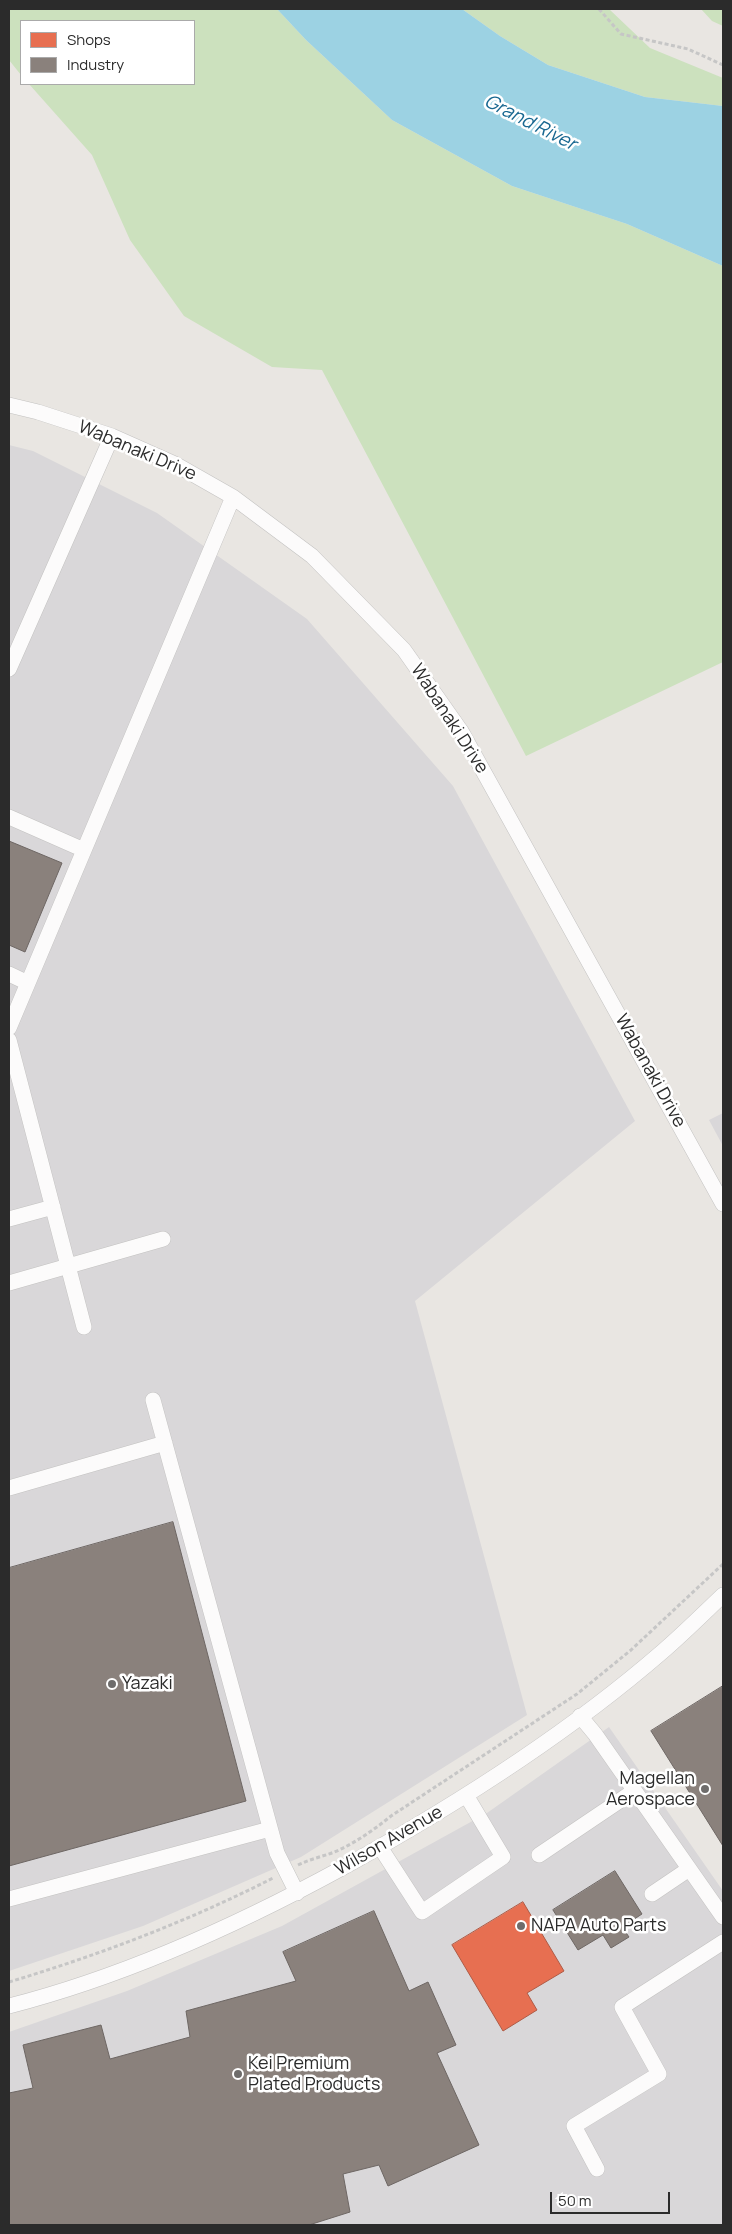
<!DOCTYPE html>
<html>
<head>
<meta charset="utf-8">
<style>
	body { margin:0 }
	#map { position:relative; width:732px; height:2234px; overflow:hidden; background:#e9e6e2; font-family:Manrope,sans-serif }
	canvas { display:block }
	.frame { position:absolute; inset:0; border:10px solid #2b2b2b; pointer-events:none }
	.legend { position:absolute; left:20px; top:20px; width:175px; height:65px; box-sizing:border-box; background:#fff; border:1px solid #aaa; margin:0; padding:6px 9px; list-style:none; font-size:15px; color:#2b2b2b }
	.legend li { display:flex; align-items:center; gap:10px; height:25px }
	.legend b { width:25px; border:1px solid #aaa }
	.scale { position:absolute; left:550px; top:2192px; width:120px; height:22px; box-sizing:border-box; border:2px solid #2b2b2b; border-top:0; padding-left:6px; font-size:15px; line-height:18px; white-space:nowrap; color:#2b2b2b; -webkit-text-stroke:4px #fff; paint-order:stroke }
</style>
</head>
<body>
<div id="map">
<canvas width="732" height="2234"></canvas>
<div class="frame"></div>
<ul class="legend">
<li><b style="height:14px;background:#e76f51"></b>Shops</li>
<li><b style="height:14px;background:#8a817c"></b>Industry</li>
</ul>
<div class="scale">50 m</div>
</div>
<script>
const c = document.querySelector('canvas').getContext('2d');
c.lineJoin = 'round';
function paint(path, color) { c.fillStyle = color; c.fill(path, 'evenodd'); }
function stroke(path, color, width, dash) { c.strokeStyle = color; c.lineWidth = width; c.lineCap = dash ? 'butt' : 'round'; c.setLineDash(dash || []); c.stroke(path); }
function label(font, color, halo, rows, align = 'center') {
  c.font = font + ' Manrope,sans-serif'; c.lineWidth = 5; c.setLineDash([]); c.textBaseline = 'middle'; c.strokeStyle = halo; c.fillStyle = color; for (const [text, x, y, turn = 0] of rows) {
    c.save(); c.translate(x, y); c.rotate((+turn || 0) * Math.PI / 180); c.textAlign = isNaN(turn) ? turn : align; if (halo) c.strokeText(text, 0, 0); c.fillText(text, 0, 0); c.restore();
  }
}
const industrial = new Path2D(`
	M 9,445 L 33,451 L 157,513 L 307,619 L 453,786 L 635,1121 L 415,1301 L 527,1715 L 301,1857 L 143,1926 L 9,1971 Z
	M 723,1113 L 723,1146 L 709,1120 Z
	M 609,1727 L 723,1891 L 723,2225 L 9,2225 L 9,2032 L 127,1991 L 282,1926 L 487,1813 Z`);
const green = new Path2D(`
	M 9,9 L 277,9 L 306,40 L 392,120 L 512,186 L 627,224 L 723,266 L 723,662 L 526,756 L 322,370 L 272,367 L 184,316 L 130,240 L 92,155 L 29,84 L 194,84 L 194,21 L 21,21 L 21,75 L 9,60 Z
	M 462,9 L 609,9 L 650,48 L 723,78 L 723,106 L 645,97 L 548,65 L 500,36 Z
	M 701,9 L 723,9 L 723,26 L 712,21 Z`);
const water = new Path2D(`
	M 277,9 L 462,9 L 500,36 L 548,65 L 645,97 L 723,106 L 723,266 L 627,224 L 512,186 L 392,120 L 306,40 Z`);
const shops = new Path2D(`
	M 523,1902 L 564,1971 L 527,1993 L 537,2010 L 503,2031 L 452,1945 Z`);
const industry = new Path2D(`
	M 9,841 L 62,863 L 25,952 L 9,945 Z
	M 173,1522 L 246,1801 L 9,1866 L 9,1568 Z
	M 723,1686 L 723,1846 L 651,1731 Z
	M 615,1871 L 642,1914 L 622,1927 L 629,1937 L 611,1948 L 603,1935 L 578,1950 L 553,1910 Z
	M 374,1911 L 409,1991 L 428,1982 L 456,2045 L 437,2053 L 479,2145 L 388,2186 L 379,2165 L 343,2174 L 350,2212 L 309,2225 L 9,2225 L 9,2093 L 33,2088 L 23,2045 L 101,2025 L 110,2059 L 190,2037 L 186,2011 L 296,1981 L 283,1952 Z`);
const path = new Path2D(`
	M 599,9 L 621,34 L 688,49 L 723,65
	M 298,1865 C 312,1858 326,1856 339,1850 C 358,1841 375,1829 391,1816 L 577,1694 L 631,1650 L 723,1564
	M 9,1982 C 99,1955 189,1921 273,1878`);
const minor = new Path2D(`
	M 9,405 L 38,412 L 112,436 L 175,464 L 233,497 L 312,556 L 404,650 L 461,731 L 723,1204
	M 9,669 L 112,436
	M 9,817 L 84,850
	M 9,974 L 28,983
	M 9,1028 L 233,497
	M 9,1040 L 84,1327
	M 9,1219 L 53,1207
	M 9,1283 L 163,1239
	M 153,1400 L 277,1853 L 297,1893
	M 9,1488 L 165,1443
	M 580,1716 L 595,1734 L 723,1917
	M 380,1847 L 422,1912 L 503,1857 L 466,1795
	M 539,1855 L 634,1791
	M 652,1894 L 689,1869
	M 9,1899 L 270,1829
	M 9,2006 C 126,1976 238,1925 344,1867 C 456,1805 565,1736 662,1652 C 683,1634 703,1614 723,1595
	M 597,2169 L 574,2126 L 659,2074 L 622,2007 L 723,1942`);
const markers = [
	[112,1684,5,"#6e6c6b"],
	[705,1789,5,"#6e6c6b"],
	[521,1926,5,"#6e6c6b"],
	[238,2074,5,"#6e6c6b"]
];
const streetNames = [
	["Wabanaki Drive",137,451,23],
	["Wabanaki Drive",449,719,57],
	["Wabanaki Drive",650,1071,61],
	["Wilson Avenue",389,1841,-30]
];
const poiNames = [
	["Yazaki",122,1684],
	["Magellan",695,1779,"right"],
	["Aerospace",695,1800,"right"],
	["NAPA Auto Parts",531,1926],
	["Kei Premium",248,2064],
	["Plated Products",248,2085]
];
const waterNames = [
	["Grand River",530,123,27]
];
paint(industrial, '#d9d7d9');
paint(green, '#cce1be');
paint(water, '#9cd2e3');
paint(shops, '#e76f51');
stroke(shops, '#af5b46', 1);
paint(industry, '#8a817c');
stroke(industry, '#6e6764', 1);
stroke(minor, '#c3c2c1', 16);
stroke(path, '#c6c6c6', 3, [4, 2.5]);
stroke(minor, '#fcfbfb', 15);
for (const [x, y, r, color] of markers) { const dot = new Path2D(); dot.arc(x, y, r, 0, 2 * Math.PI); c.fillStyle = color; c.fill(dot); stroke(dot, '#fff', 2); }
label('18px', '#2b2b2b', '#fff', streetNames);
label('18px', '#2b2b2b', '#fff', poiNames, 'left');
label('italic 19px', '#196891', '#fff', waterNames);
</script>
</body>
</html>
